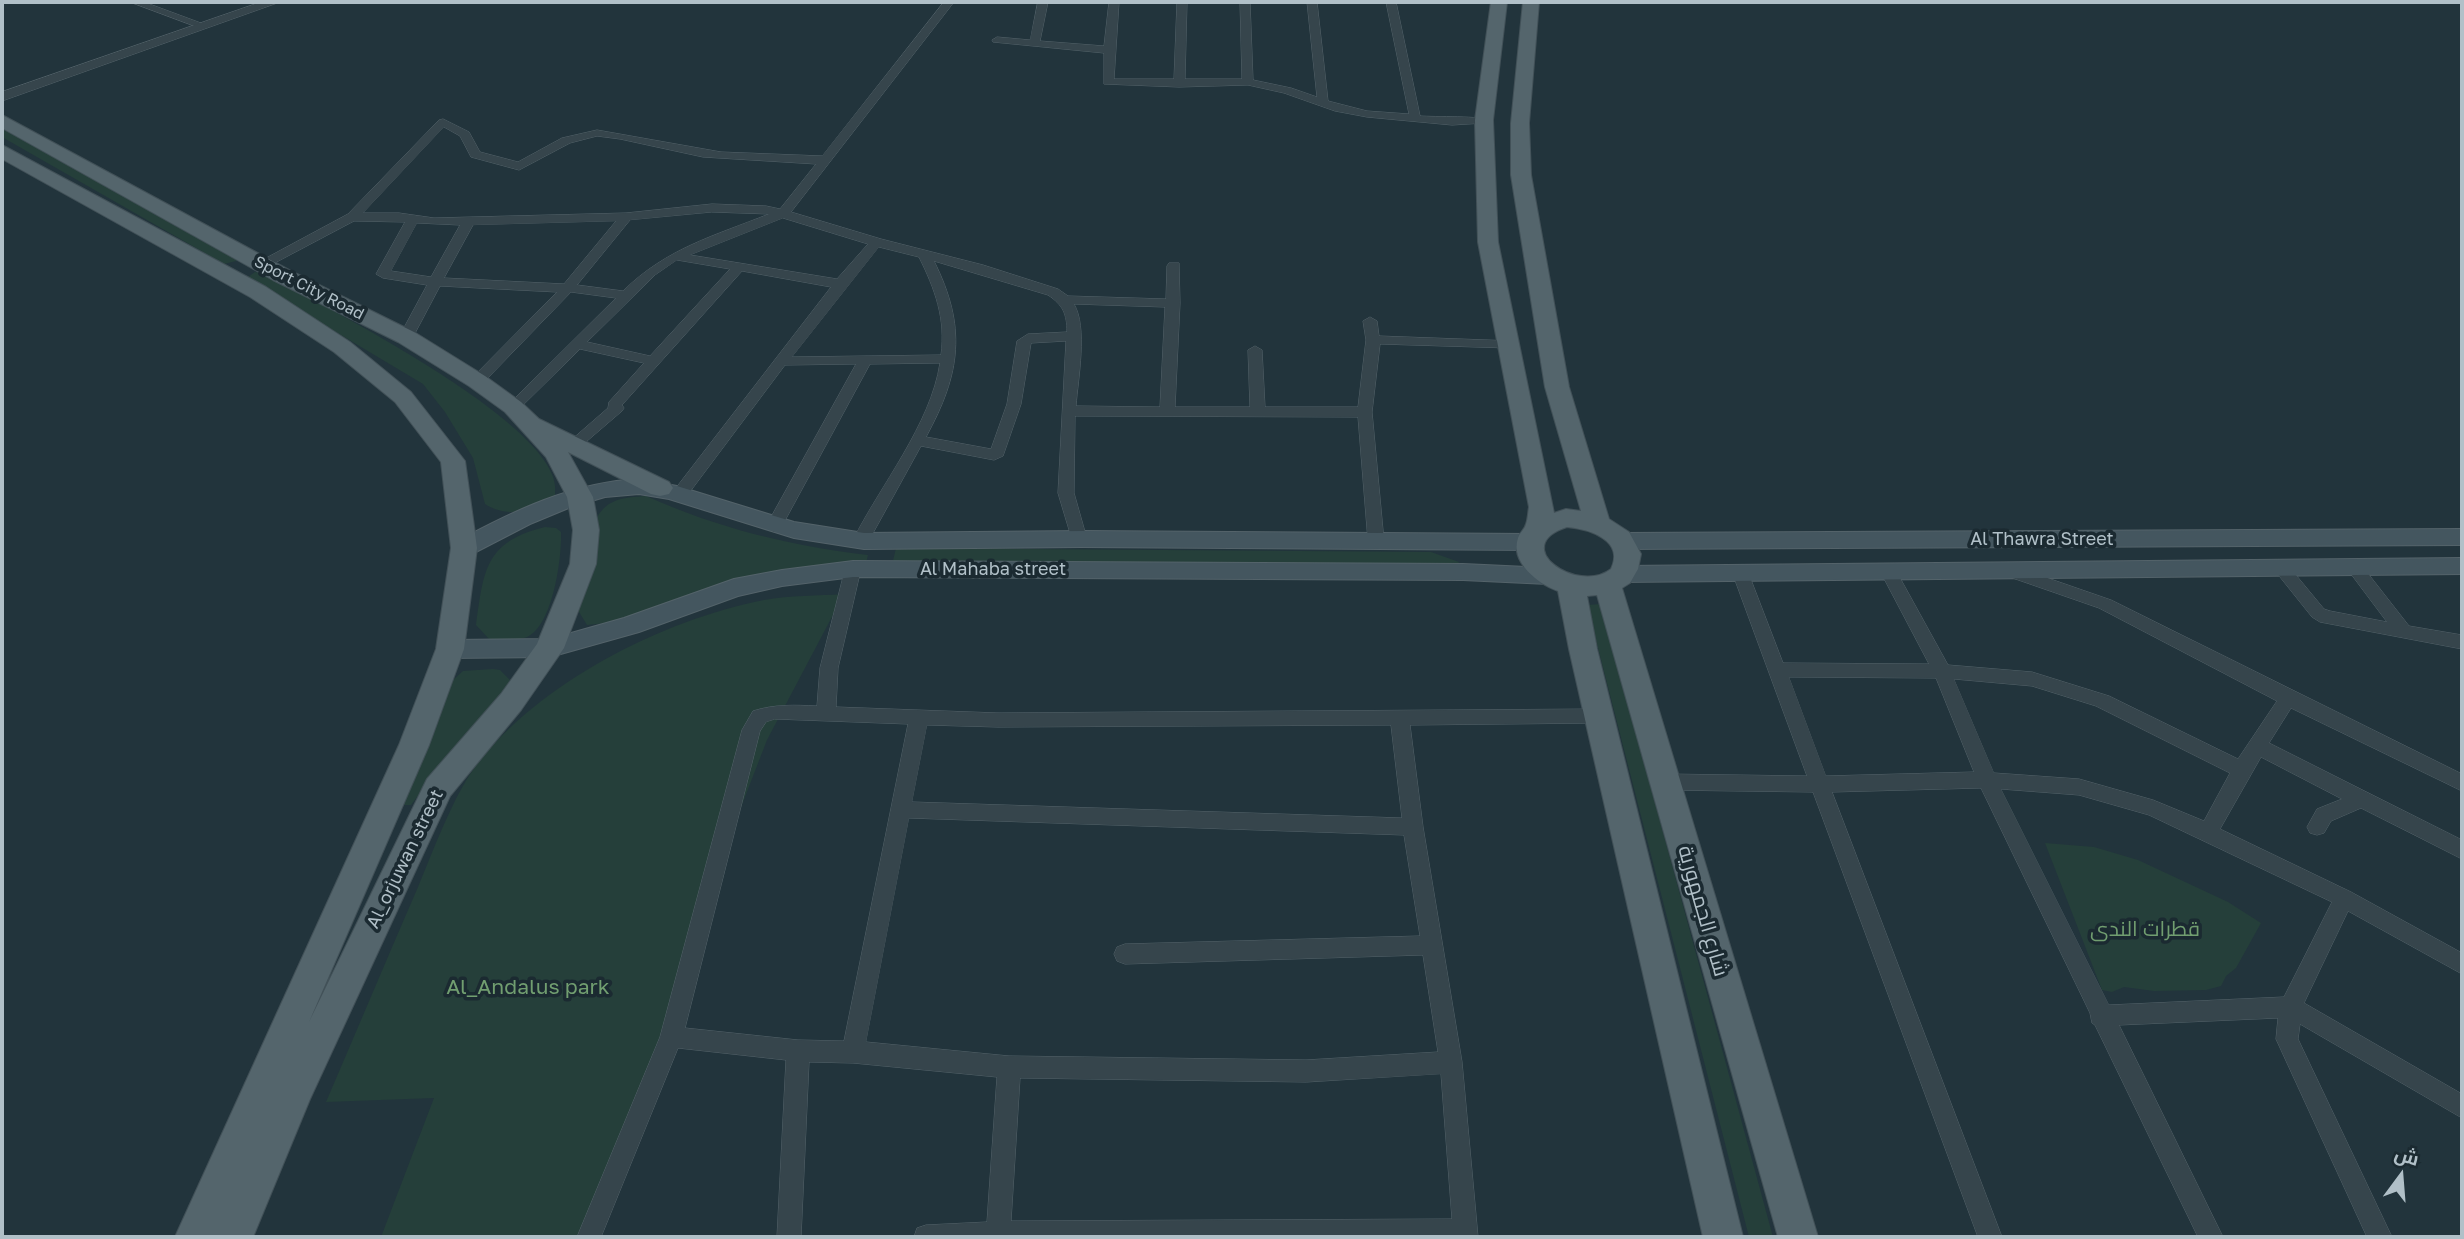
<!DOCTYPE html>
<html>
<head>
<meta charset="utf-8">
<style>
	body { margin:0 }
	#map { position:relative; width:2464px; height:1239px; overflow:hidden; background:#22343c; font-family:"Golos Text",Cairo,sans-serif }
	canvas { display:block }
	.frame { position:absolute; inset:0; border:4px solid #b1c0c8; pointer-events:none }
	.north { position:absolute; left:2366px; top:1141px; width:70px; height:70px; -webkit-text-stroke:5px #1b2a31; paint-order:stroke; rotate:16deg; font-size:19px; font-weight:700; line-height:28px; text-align:center; color:#b1c0c8 }
	.north::after { content:''; display:block; margin:auto; width:24px; height:32px; background:#b1c0c8; clip-path:polygon(50% 0,100% 100%,50% 72%,0 100%) }
</style>
</head>
<body>
<div id="map">
<canvas width="2464" height="1239"></canvas>
<div class="frame"></div>
<div class="north">ش</div>
</div>
<script>
const c = document.querySelector('canvas').getContext('2d');
c.lineJoin = 'round';
function paint(path, color) { c.fillStyle = color; c.fill(path, 'evenodd'); }
function stroke(path, color, width, dash) { c.strokeStyle = color; c.lineWidth = width; c.lineCap = dash ? 'butt' : 'round'; c.setLineDash(dash || []); c.stroke(path); }
function label(font, color, halo, rows, align = 'center') {
  c.font = font + ' "Golos Text",Cairo,sans-serif'; c.lineWidth = 7; c.setLineDash([]); c.textBaseline = 'middle'; c.strokeStyle = halo; c.fillStyle = color; for (const [text, x, y, turn = 0] of rows) {
    c.save(); c.translate(x, y); c.rotate((+turn || 0) * Math.PI / 180); c.textAlign = isNaN(turn) ? turn : align; if (halo) c.strokeText(text, 0, 0); c.fillText(text, 0, 0); c.restore();
  }
}
const green = new Path2D(`
	M 2,127 L 237,258 L 236,261 L 224,264 L 2,137 Z
	M 255,272 L 264,273 C 318,304 570,428 555,495 C 537,513 506,518 485,504 L 473,458 L 445,412 L 423,384 L 249,280 L 248,277 Z
	M 646,496 C 717,528 791,546 868,555 L 865,567 L 741,581 L 671,601 L 616,622 L 587,625 L 576,607 C 581,580 584,514 613,502 C 623,497 635,497 646,496 Z
	M 545,527 L 556,528 L 561,532 C 562,557 553,626 527,637 C 515,642 502,641 490,640 L 476,625 C 484,571 484,542 545,527 Z
	M 896,548 L 1431,552 L 1459,562 L 1458,565 L 1398,566 L 892,565 Z
	M 844,594 L 767,740 L 738,815 L 673,1005 L 580,1237 L 381,1237 L 434,1098 L 326,1102 C 357,1030 387,958 418,887 C 433,851 453,797 475,767 C 538,683 662,620 764,600 C 790,595 818,596 844,594 Z
	M 1601,604 L 1773,1237 L 1749,1237 L 1587,605 Z
	M 493,669 L 500,670 L 510,680 L 500,700 L 466,733 L 411,805 L 397,805 L 452,681 L 463,671 Z
	M 2045,843 L 2094,847 L 2138,860 L 2228,902 L 2261,923 L 2236,968 L 2226,976 L 2221,986 L 2206,990 L 2154,991 L 2124,987 L 2112,992 L 2102,990 Z`);
const minor = new Path2D(`
	M 130,2 L 144,2 L 209,26 L 200,28 Z
	M 944,2 L 954,2 L 791,212 L 881,239 L 983,265 L 1058,289 L 1068,296 L 1166,299 L 1167,266 L 1169,263 L 1179,263 L 1180,303 L 1175,407 L 1250,407 L 1248,350 L 1255,346 L 1262,350 L 1265,407 L 1358,407 L 1366,340 L 1363,321 L 1370,317 L 1377,321 L 1379,336 L 1514,341 L 1516,344 L 1509,348 L 1380,344 L 1372,412 L 1384,541 L 1382,545 L 1370,545 L 1368,541 L 1358,417 L 1075,416 L 1074,493 L 1087,539 L 1079,545 L 1073,543 L 1058,493 L 1066,341 L 1031,343 L 1021,404 L 1003,456 L 994,460 L 921,446 L 867,544 L 861,546 L 853,540 C 880,486 931,424 940,363 L 870,364 L 782,526 L 774,532 L 766,526 L 856,364 L 785,365 L 686,497 L 680,498 L 672,493 L 831,287 L 742,271 L 622,405 L 624,408 L 622,411 L 580,447 L 570,447 L 567,444 L 570,441 L 608,408 L 609,402 L 644,363 L 580,349 L 518,410 L 508,410 L 506,407 L 616,298 L 571,292 L 482,384 L 472,384 L 470,381 L 472,378 L 557,292 L 440,286 L 413,337 L 406,341 L 399,337 L 427,285 L 383,278 L 376,274 L 405,222 L 354,221 L 267,267 L 262,268 L 255,264 L 348,214 L 439,120 L 443,119 L 469,132 L 480,152 L 518,162 L 562,138 L 597,130 L 721,152 L 822,156 ZM 444,127 L 460,136 L 471,157 L 519,170 L 570,143 L 597,136 L 620,139 L 703,157 L 816,164 L 780,209 L 766,206 L 712,204 L 626,213 L 434,218 L 399,213 L 363,213 ZM 712,212 L 769,214 C 714,236 667,248 623,291 L 577,285 L 630,220 ZM 783,218 L 868,244 L 837,279 L 690,255 ZM 616,221 L 564,284 L 444,278 L 473,225 ZM 417,223 L 460,225 L 431,277 L 391,271 ZM 879,247 L 919,257 C 935,289 946,319 941,355 L 792,357 ZM 677,260 L 730,269 L 650,356 L 587,342 L 655,275 ZM 934,261 L 1048,295 C 1063,305 1067,314 1067,332 L 1028,334 L 1017,341 L 1007,404 L 991,449 L 926,437 C 961,373 967,327 934,261 ZM 1074,304 L 1165,307 L 1160,407 L 1076,406 C 1078,379 1088,327 1074,304 Z
	M 1038,2 L 1048,2 L 1040,41 L 1104,46 L 1109,2 L 1119,2 L 1114,79 L 1174,79 L 1177,2 L 1187,2 L 1185,79 L 1242,79 L 1240,2 L 1250,2 L 1253,80 L 1291,88 L 1317,97 L 1307,2 L 1317,2 L 1328,101 L 1367,111 L 1409,114 L 1386,2 L 1396,2 L 1420,116 C 1434,117 1483,116 1490,120 L 1484,123 L 1452,125 L 1367,117 L 1335,111 L 1284,93 L 1248,85 L 1179,87 L 1104,84 L 1104,53 L 993,42 L 992,40 L 997,37 L 1030,40 Z
	M 2353,560 L 2359,562 L 2409,626 L 2462,635 L 2462,649 L 2320,622 L 2312,617 L 2272,567 L 2280,561 L 2286,563 L 2324,609 L 2330,611 L 2387,622 L 2345,566 Z
	M 853,563 L 861,569 L 838,668 L 836,707 L 998,713 L 1598,709 L 1605,711 L 1607,716 L 1605,721 L 1598,723 L 1410,725 L 1423,827 L 1462,1062 L 1478,1237 L 914,1237 L 917,1228 L 926,1225 L 987,1222 L 997,1077 L 853,1063 L 809,1062 L 801,1237 L 777,1237 L 786,1060 L 678,1048 L 601,1237 L 577,1237 L 660,1037 L 742,730 L 753,711 C 775,704 795,705 817,706 L 820,668 L 845,569 ZM 775,719 L 908,724 L 844,1041 L 798,1040 L 685,1028 L 760,731 L 766,722 ZM 927,725 L 998,727 L 1391,725 L 1402,818 L 912,802 ZM 909,818 L 1404,835 L 1420,936 L 1125,944 L 1117,947 L 1114,954 L 1117,961 L 1125,964 L 1423,955 L 1438,1052 L 1306,1060 L 1009,1056 L 866,1042 ZM 1441,1074 L 1452,1219 L 1011,1221 L 1020,1078 L 1306,1082 Z
	M 1888,565 L 1894,567 L 1948,665 L 2032,672 L 2109,696 L 2238,759 L 2277,701 L 2099,608 L 2004,575 L 2002,571 L 2010,565 L 2111,600 L 2462,774 L 2462,791 L 2291,708 L 2269,743 L 2462,840 L 2462,859 L 2361,808 L 2331,821 L 2324,833 L 2317,835 L 2310,833 L 2307,827 L 2317,809 L 2342,799 L 2261,757 L 2220,829 L 2351,892 L 2462,953 L 2462,974 L 2348,911 L 2304,1003 L 2462,1094 L 2462,1118 L 2300,1024 L 2298,1039 L 2392,1237 L 2367,1237 L 2276,1039 L 2278,1018 L 2119,1025 L 2223,1237 L 2198,1237 L 2095,1025 L 2092,1023 L 2090,1013 L 1981,788 L 1832,792 L 2002,1237 L 1978,1237 L 1813,792 L 1665,790 L 1658,788 L 1655,782 L 1658,776 L 1665,774 L 1807,776 L 1732,572 L 1734,568 L 1740,566 L 1748,572 L 1783,663 L 1929,664 L 1880,571 ZM 1789,677 L 1936,678 L 1974,772 L 1826,776 ZM 1954,679 L 2032,686 L 2096,706 L 2230,773 L 2204,821 L 2153,800 L 2079,779 L 1994,773 ZM 2001,789 L 2079,795 L 2149,815 L 2332,902 L 2284,997 L 2109,1005 Z`);
const tertiary = new Path2D(`
	M 261,2 L 280,2 L 2,101 L 2,92 Z`);
const secondary = new Path2D(`
	M 639,479 L 677,486 L 794,522 L 864,533 L 1082,531 L 1529,534 L 1537,536 L 1541,542 L 1537,548 L 1529,550 L 1082,547 L 864,549 L 794,538 L 669,499 L 639,494 L 605,497 L 571,507 L 530,524 L 472,554 L 464,556 L 456,554 L 452,548 L 456,542 C 513,511 573,482 639,479 Z
	M 2462,529 L 2462,545 L 1622,549 L 1614,547 L 1610,541 L 1614,535 L 1622,533 Z
	M 2462,558 L 2462,574 L 1623,582 L 1615,580 L 1611,574 L 1615,568 L 1623,566 Z
	M 853,561 L 1463,564 L 1548,568 L 1556,570 L 1560,576 L 1556,582 L 1548,584 L 1463,580 L 853,577 L 782,586 L 738,596 L 639,632 L 550,657 L 450,658 L 441,656 L 438,649 L 441,642 L 450,640 L 550,639 L 624,618 L 734,579 L 782,570 Z`);
const primary = new Path2D(`
	M 1491,2 L 1507,2 L 1493,120 L 1498,242 L 1554,513 L 1566,509 L 1581,511 L 1545,387 L 1511,175 L 1511,123 L 1523,2 L 1539,2 L 1529,123 L 1531,175 L 1569,387 L 1609,519 L 1629,532 L 1641,554 L 1638,569 L 1630,583 L 1622,588 L 1818,1237 L 1778,1237 L 1597,595 L 1587,596 L 1597,649 L 1743,1237 L 1703,1237 L 1569,649 L 1558,591 C 1538,584 1510,562 1518,538 C 1520,532 1525,529 1526,524 C 1528,519 1528,512 1529,507 L 1478,242 L 1475,120 ZM 1567,527 C 1589,529 1625,540 1611,569 C 1577,595 1508,546 1567,527 Z
	M 2,115 L 289,270 L 414,332 L 485,376 L 521,402 L 539,419 L 669,482 L 673,488 L 669,494 L 660,496 L 651,494 L 568,452 L 593,497 L 599,530 L 596,564 L 564,648 L 521,710 L 450,796 L 310,1099 L 253,1237 L 175,1237 L 399,745 L 436,649 L 451,548 L 441,462 L 395,402 L 334,352 L 250,297 L 2,159 L 2,145 L 266,287 L 350,342 L 411,392 L 465,461 L 477,548 L 464,649 L 429,745 L 309,1022 L 427,779 L 501,694 L 537,644 L 570,564 L 573,530 L 567,497 L 546,457 L 505,412 L 469,386 L 398,342 L 273,280 L 2,128 Z`);
const farStreetnames = [
	["Sport City Road",309,288,27]
];
const streetNames = [
	["Al Thawra Street",2042,539],
	["Al Mahaba street",993,569],
	["Al_orjuwan street",405,859,-64]
];
const nearStreetnames = [
	["شارع الجمهورية",1703,911,74]
];
const nearParknames = [
	["قطرات الندى",2145,929],
	["Al_Andalus park",528,987]
];
paint(green, '#253f3a');
stroke(minor, '#54636a', 1);
stroke(tertiary, '#54636a', 1);
stroke(secondary, '#54636a', 2);
stroke(primary, '#425158', 2);
paint(minor, '#36454c');
paint(tertiary, '#36454c');
paint(secondary, '#44565f');
paint(primary, '#54656c');
label('16px', '#b1c0c8', '#1b2a31', farStreetnames);
label('18px', '#b1c0c8', '#1b2a31', streetNames);
label('21px', '#b1c0c8', '#1b2a31', nearStreetnames);
label('21px', '#719e70', '#1b2a31', nearParknames);
</script>
</body>
</html>
